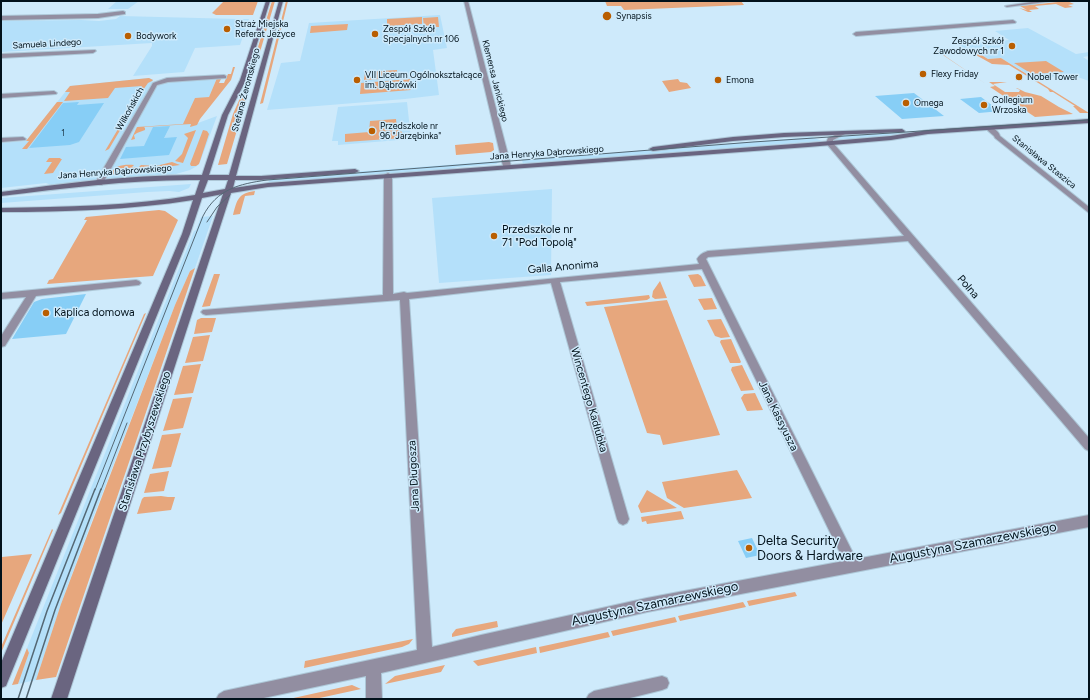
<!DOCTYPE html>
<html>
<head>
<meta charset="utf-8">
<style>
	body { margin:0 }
	#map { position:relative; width:1090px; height:700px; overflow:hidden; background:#ceeafb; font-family:Figtree,sans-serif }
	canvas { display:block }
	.frame { position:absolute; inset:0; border:2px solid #02121b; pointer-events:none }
</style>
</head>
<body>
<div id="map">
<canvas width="1090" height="700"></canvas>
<div class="frame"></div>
</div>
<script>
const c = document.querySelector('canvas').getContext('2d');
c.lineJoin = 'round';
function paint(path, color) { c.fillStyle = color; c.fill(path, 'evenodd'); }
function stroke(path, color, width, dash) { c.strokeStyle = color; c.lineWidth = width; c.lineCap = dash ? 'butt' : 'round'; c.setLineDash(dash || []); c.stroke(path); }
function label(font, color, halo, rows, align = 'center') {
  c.font = font + ' Figtree,sans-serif'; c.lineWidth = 3; c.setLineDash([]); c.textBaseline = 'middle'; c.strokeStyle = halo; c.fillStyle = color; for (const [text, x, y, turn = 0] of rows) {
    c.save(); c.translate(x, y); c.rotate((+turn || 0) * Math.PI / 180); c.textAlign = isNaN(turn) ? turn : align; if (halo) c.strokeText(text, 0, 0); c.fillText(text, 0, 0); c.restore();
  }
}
const built = new Path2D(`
	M 117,1 L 139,1 L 128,9 L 108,9 Z
	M 440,15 L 447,48 L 433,50 L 439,95 L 405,99 L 267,110 L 281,63 L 300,61 L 309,23 Z
	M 120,16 L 238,19 L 249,19 L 240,45 L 195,48 L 184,72 L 133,76 L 152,46 L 152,43 L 1,52 L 1,21 L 81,20 L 99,21 L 116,19 Z
	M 1028,28 L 1076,54 L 1089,52 L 1089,56 L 1083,57 L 1089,61 L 1089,81 L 1072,75 L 1034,78 L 1001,58 L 988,59 L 970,48 L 966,49 L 958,44 L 1009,40 L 995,31 Z
	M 149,78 L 153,80 L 152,83 L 217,78 L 209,97 L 184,124 L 198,123 L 217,116 L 200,162 L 197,166 L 190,170 L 176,174 L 51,185 L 46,183 L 1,188 L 1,143 L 26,141 L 70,86 Z
	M 407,102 L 411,139 L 338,145 L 338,141 L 332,141 L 338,107 Z
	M 966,128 L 974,131 L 832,141 L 841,136 Z
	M 812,137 L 822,141 L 523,164 L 522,160 Z
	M 501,161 L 496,164 L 458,167 L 446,170 L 268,183 L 270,178 Z
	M 191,184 L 189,188 L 179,192 L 169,191 L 147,192 L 1,203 L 1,198 Z
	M 552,189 L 551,275 L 439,283 L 432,198 Z
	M 213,216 L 195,268 L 190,271 L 175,305 L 91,523 L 61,604 L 36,680 L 18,684 L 29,653 L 27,648 L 194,231 L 196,230 L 201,217 Z`);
const green = new Path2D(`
	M 224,1 L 258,1 L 253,15 L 216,15 L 212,13 Z
	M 272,1 L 275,1 L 227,164 L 218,165 L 233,114 L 248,80 Z
	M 286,1 L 288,1 L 263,103 L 260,104 Z
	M 605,1 L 741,1 L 744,5 L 624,10 L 621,6 L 607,6 Z
	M 1067,1 L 1074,4 L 1068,5 L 1073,7 L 1065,8 L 1056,4 L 1035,6 L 1039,9 L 1029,10 L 1032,12 L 1028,12 L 1019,8 L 1027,10 L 1020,6 Z
	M 422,17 L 422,24 L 387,26 L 387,19 Z
	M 438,17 L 439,27 L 424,27 L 423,18 Z
	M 348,24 L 347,30 L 310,33 L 311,26 Z
	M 970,48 L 988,59 L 1001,58 L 1089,113 L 1080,113 L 1073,106 L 1075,106 L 1053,92 L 1050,92 L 1048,89 L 1009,65 L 992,64 L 967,50 L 949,50 L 943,52 L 945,56 L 986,84 L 937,51 Z
	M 1046,61 L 1064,72 L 1032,74 L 1014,63 Z
	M 233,67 L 235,67 L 231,80 L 200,119 L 197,125 L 190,127 L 191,124 L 144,127 L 145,128 L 145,130 L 137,133 L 134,135 L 135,139 L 131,140 L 137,127 L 183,124 L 195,98 L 209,97 L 217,78 L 221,79 L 219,83 L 224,83 L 228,74 L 231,74 Z
	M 397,70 L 397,78 L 364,80 L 365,72 Z
	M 149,78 L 153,80 L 152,81 L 148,83 L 143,90 L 140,91 L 142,86 L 115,88 L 108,98 L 64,101 L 70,92 L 65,92 L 70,86 Z
	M 410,79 L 411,90 L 360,94 L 361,83 Z
	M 678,79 L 680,82 L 687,83 L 691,88 L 669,92 L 662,81 Z
	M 989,82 L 1007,82 L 993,84 L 1005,92 L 1019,92 L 1020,90 L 1016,88 L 1017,88 L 1025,92 L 1041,96 L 1059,107 L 1073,114 L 1035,117 L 990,87 L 995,86 Z
	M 137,97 L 139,98 L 109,149 L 105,151 Z
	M 57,102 L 63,102 L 27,149 L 22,149 L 29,141 L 26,141 Z
	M 396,119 L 397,129 L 402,132 L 403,138 L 345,142 L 345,134 L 369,132 L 370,121 Z
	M 196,130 L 183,163 L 175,161 L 182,154 L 188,138 L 184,134 Z
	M 203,130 L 207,131 L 209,134 L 199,164 L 196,166 L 191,166 L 190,164 Z
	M 489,142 L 493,143 L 494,150 L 491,152 L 456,155 L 455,145 Z
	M 49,158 L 61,158 L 60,159 L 62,159 L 53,173 L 44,174 L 52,162 L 46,162 Z
	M 172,162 L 180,165 L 110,175 C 114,165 125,164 134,165 L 132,167 L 138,168 L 141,165 L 156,166 Z
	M 255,191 L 254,195 L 245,196 L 240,214 L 233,215 C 237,200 238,193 255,191 Z
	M 159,210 L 165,211 L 178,220 L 153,276 L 47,284 L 49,280 L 53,279 L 87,220 L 84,220 L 86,217 Z
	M 195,268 L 56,677 L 36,680 L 61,604 L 175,305 L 190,271 Z
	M 214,274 L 220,274 L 210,306 L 202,307 Z
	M 698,274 L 701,276 L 706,286 L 694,287 L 688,275 Z
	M 660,281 L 667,298 L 655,299 L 652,297 L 653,291 Z
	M 649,295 L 650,298 L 647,300 L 587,306 L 585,302 Z
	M 712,298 L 717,309 L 704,310 L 698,299 Z
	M 667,300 L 715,422 L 720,435 L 663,445 L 660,435 L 647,433 L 604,307 Z
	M 146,313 L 61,513 L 58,515 L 144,314 Z
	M 201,318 L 216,318 L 212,332 L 194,334 L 197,320 Z
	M 721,319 L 730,337 L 721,338 L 715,336 L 707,320 Z
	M 210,335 L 203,361 L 185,363 L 193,337 Z
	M 731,339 L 741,362 L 740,363 L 730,363 L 720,342 L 721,340 Z
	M 201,364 L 193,393 L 174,395 L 183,366 Z
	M 742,365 L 754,390 L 741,391 L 731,370 L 732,367 Z
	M 755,393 L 763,410 L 747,411 L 741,398 L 744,394 Z
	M 192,397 L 183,428 L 163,431 L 173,399 Z
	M 181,433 L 171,467 L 152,469 L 162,435 Z
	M 737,470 L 752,498 L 684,508 L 667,498 L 662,482 Z
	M 169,471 L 164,491 L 144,493 L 150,474 Z
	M 647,490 L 677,508 L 641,513 L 638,506 Z
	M 161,496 L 168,497 L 175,497 L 171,510 L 137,514 L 142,499 L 144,497 Z
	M 681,511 L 684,519 L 647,524 L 646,521 L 642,522 L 641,517 Z
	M 52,529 L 53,530 L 1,653 L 1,647 Z
	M 32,554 L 1,625 L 1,559 L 2,557 Z
	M 795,592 L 797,596 L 749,606 L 747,601 Z
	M 743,602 L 746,607 L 680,621 L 678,616 Z
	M 675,617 L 677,622 L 613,636 L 611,631 Z
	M 497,621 L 498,627 L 452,637 L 452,634 L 456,629 Z
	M 608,632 L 610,637 L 540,653 L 539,647 Z
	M 413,639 L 409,644 L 402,647 L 304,668 L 305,661 Z
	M 536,647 L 537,653 L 478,666 L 473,661 Z
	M 27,648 L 29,653 L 18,684 L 12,685 Z
	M 445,665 L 441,672 L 385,684 L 395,676 Z
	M 352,685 L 361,689 L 315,699 L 289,699 Z`);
const building = new Path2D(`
	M 914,93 L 944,116 L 902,119 L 875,96 Z
	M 981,97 L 993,106 L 1001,111 L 979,113 L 960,99 Z
	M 79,102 L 77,105 L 104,103 L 79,142 L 70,145 L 29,148 L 63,103 Z
	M 170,126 L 164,138 L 177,137 L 169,155 L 120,159 L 126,147 L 144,146 L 153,127 Z
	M 86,294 L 66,334 L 12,339 L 34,302 L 42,299 Z
	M 752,538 L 760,555 L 746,558 L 738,541 Z`);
const street = new Path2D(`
	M 464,1 L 468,1 L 511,166 L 510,168 L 504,168 L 503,166 Z
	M 1038,1 L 1053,1 L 1007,7 L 1005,6 Z
	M 123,11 L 125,12 L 125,14 L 98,18 L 1,20 L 1,16 L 98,14 Z
	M 1013,20 L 1016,22 L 1015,23 L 856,36 L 853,34 L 856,32 Z
	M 95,50 L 96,51 L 93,53 L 1,58 L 1,54 Z
	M 224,75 L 226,76 L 226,78 L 168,82 L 157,85 L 103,183 L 102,185 L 96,185 L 95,183 L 153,83 L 167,78 Z
	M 54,91 L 57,93 L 56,94 L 1,98 L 1,94 Z
	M 986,127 C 991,126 999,131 1000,136 L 1089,207 L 1089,213 L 995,138 L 994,136 L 986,129 Z
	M 844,131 L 849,132 L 833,140 L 833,143 L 1089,438 L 1089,451 L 1085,449 L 908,241 L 708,257 L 706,259 L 856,559 L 1089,515 L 1089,527 L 647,612 L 381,673 L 382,699 L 366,699 L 366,676 L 259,699 L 216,699 L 219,694 L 224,691 L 417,650 L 400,300 L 206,315 L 203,314 L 201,312 L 203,310 L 383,295 L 384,175 L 388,173 L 392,175 L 393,294 L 404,292 L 407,293 L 699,264 L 697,259 C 700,254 703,253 708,251 L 904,236 L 826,143 L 828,138 ZM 702,269 L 844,561 L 647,598 L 481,635 L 432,647 L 409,299 L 551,283 L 617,519 L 619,523 L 623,525 L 627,523 L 629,519 L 560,282 Z
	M 23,137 L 26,139 L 25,140 L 1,142 L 1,138 Z
	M 136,280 L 139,281 L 141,283 L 139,285 L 36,296 L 5,346 L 1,347 L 1,336 L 26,297 L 1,299 L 1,293 Z
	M 662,676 L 667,678 L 669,683 L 667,688 L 662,690 L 626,699 L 586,699 L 589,694 L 594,691 Z`);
const secondary = new Path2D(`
	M 266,1 L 270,1 L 246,80 L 228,115 L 209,175 L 229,175 L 279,1 L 283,1 L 236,176 L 261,176 L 355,169 L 359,171 L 355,173 L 261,180 L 235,180 L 233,188 L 268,183 L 808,143 L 891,136 L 928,130 L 1089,119 L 1089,123 L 928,134 L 891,140 L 808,147 L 268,187 L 231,193 L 67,699 L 51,699 L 223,194 L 202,198 L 190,234 L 8,681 L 6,686 L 1,688 L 1,663 L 182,234 L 193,200 C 130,210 65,212 1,212 L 1,208 C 66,207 131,206 195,195 L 200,180 C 134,179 67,188 1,196 L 1,192 C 67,183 134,174 202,175 L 222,115 L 240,80 ZM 208,180 L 228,180 L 225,189 L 203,193 Z
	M 902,129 L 905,131 L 904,132 L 784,137 L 733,141 L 653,151 L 649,149 L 653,147 L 733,137 L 784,133 Z`);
const tramFar1 = new Path2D(`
	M 207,222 L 217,207 L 230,195
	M 95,490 L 203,216 C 217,189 239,184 267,180 L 753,142 L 1089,120
	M 101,490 L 127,423`);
const tram = new Path2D(`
	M 18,699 L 47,611 L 95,489
	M 26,699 L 55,610 L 101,489`);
const markers = [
	[607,16,5,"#b95e00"],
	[227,29,4,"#b95e00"],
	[375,34,4,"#b95e00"],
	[128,36,4,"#b95e00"],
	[1012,46,4,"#b95e00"],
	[923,74,4,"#b95e00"],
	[1019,77,4,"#b95e00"],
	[357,80,4,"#b95e00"],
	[718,80,4,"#b95e00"],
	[906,103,4,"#b95e00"],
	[984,105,4,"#b95e00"],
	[372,131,4,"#b95e00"],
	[494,236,4,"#b95e00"],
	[46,313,4,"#b95e00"],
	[749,548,4,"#b95e00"]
];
const farPoinames = [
	["Synapsis",616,16],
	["Straż Miejska",235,24],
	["Referat Jeżyce",235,34],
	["Zespół Szkół",383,29],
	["Specjalnych nr 106",383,39],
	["Bodywork",136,36],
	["Zespół Szkół",1004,41,"right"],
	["Zawodowych nr 1",1004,51,"right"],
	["Flexy Friday",931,74],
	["VII Liceum Ogólnokształcące",365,75],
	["im. Dąbrówki",365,85],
	["Nobel Tower",1027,77],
	["Emona",726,80],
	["Collegium",992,100],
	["Wrzoska",992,110],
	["Omega",914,103],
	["Przedszkole nr",380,126],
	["96 \"Jarzębinka\"",380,136]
];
const farStreetnames = [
	["Samuela Lindego",47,44,-3],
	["Klemensa Janickiego",495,81,76],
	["Stefana Żeromskiego",246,90,-75],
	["Wilkońskich",130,109,-61],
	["Jana Henryka Dąbrowskiego",547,153,-4],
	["Stanisława Staszica",1044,162,39],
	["Jana Henryka Dąbrowskiego",115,172,-4]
];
const numberNames = [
	["1",63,133]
];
const poiNames = [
	["Przedszkole nr",502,230],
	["71 \"Pod Topolą\"",502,243],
	["Kaplica domowa",54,313]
];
const streetNames = [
	["Galla Anonima",563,267,-5],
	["Polna",968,287,49],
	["Wincentego Kadłubka",589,400,74],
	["Jana Kassyusza",778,416,64],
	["Stanisława Przybyszewskiego",145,441,-72],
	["Jana Długosza",414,476,-93]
];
const nearPoinames = [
	["Delta Security",757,541],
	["Doors & Hardware",757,556]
];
const nearStreetnames = [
	["Augustyna Szamarzewskiego",973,543,-11],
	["Augustyna Szamarzewskiego",655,604,-12]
];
paint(built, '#b4e0fa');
paint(green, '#e7a77d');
paint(building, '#87cef6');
stroke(street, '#adc7d7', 2);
stroke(secondary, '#adc7d7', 2);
paint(street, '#928ea1');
paint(secondary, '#6a6580');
stroke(tramFar1, '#546875', 1);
stroke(tram, '#546875', 1.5);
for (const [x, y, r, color] of markers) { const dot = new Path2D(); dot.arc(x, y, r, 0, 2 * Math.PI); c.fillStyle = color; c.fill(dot); stroke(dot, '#ceeafb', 1.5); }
label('9px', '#02121b', '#ceeafb', farPoinames, 'left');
label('9px', '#02121b', '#ceeafb', farStreetnames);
label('9px', '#234152', null, numberNames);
label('11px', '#02121b', '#ceeafb', poiNames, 'left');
label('11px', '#02121b', '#ceeafb', streetNames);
label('13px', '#02121b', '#ceeafb', nearPoinames, 'left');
label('13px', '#02121b', '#ceeafb', nearStreetnames);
</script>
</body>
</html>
